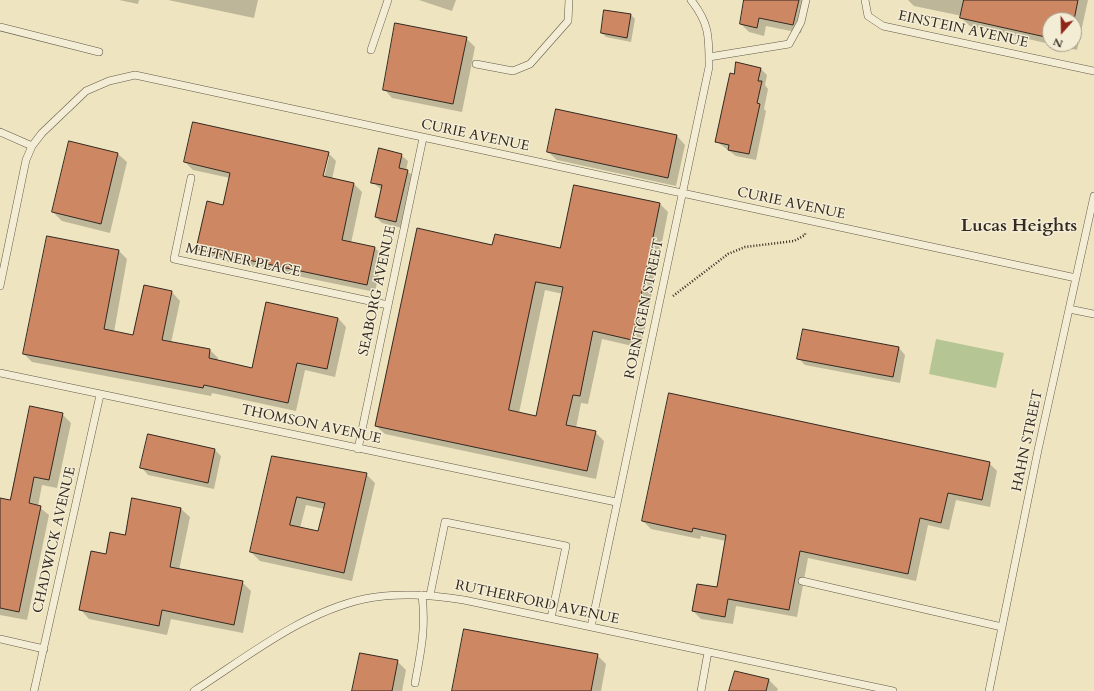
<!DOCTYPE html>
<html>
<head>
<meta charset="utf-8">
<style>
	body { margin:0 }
	#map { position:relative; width:1094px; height:691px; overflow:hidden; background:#eee4bf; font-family:Cardo,serif }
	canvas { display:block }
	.north { position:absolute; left:1042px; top:12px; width:40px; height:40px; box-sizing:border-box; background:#f4edd5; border:1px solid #a79f8d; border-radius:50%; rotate:200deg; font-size:11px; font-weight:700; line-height:16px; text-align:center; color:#332921 }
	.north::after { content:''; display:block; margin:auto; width:14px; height:18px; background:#8f2418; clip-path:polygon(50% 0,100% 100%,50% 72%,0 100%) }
</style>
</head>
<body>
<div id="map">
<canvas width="1094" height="691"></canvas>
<div class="north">N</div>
</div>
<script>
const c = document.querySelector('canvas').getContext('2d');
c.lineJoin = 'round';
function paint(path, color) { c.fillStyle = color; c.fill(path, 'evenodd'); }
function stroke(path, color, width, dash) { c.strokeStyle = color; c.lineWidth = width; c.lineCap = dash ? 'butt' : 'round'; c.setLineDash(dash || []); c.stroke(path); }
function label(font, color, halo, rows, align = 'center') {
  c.font = font + ' Cardo,serif'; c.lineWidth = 3; c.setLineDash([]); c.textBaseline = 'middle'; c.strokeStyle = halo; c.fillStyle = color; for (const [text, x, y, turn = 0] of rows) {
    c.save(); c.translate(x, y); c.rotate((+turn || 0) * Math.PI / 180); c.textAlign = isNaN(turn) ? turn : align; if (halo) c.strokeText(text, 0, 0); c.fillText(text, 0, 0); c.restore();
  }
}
const green = new Path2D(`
	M 936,339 L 1004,353 L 996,388 L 929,374 Z`);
const shadow = new Path2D(`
	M 119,0 L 139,0 L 138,4 Z
	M 168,0 L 258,0 L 254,18 Z
	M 419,0 L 456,0 L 452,11 Z
	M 745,0 L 808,0 L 801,33 L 766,26 L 764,36 L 749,32 L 741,24 Z
	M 908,0 L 1088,0 L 1077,50 L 970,26 L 961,18 L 962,16 L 914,6 ZM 1050,20 L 1074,20 L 1074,44 L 1050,44 Z
	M 631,15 L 635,19 L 631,42 L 606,37 L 602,33 Z
	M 466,38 L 475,47 L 462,112 L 392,98 L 384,89 Z
	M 760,68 L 767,75 L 765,85 L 768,89 L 764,109 L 766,111 L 756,160 L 736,156 L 716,141 L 735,75 Z
	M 677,136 L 685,145 L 676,186 L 557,160 L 548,152 Z
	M 328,153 L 336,161 L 332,179 L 354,184 L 362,192 L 351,243 L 375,248 L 383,256 L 375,292 L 205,257 L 197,249 L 224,206 L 230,178 L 193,170 L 185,162 ZM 327,157 L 329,157 L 323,182 L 321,181 Z
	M 118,154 L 127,162 L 110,233 L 62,221 L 53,212 Z
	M 401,155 L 408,161 L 406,170 L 414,177 L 402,228 L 382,223 L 376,217 L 382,190 L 372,182 Z
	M 660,204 L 668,212 L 641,348 L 602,339 L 588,404 L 581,403 L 576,428 L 595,432 L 604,441 L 596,479 L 385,434 L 376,426 L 493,246 L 561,249 ZM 545,290 L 563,294 L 537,417 L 519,413 Z
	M 48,238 L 119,251 L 127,259 L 114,332 L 134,336 L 145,286 L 172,292 L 180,301 L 171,343 L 210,350 L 218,358 L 218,361 L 253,369 L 338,318 L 346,327 L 335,377 L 305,370 L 296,411 L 212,393 L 211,396 L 32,362 L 24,354 Z
	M 899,348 L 905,355 L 900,383 L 805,365 L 798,358 Z
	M 62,414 L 71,423 L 57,488 L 42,485 L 38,506 L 49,515 L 27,620 L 0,615 L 0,499 L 11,501 Z
	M 215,450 L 221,456 L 214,489 L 148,475 L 142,468 Z
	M 273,457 L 366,474 L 375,483 L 352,581 L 260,561 L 251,552 ZM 306,505 L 324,509 L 319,533 L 300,528 Z
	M 989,463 L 997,471 L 990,507 L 956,500 L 949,530 L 928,525 L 916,581 L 808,558 L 797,617 L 736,606 L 733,624 L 701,619 L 693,611 L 717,588 L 726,541 L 701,536 L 700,539 L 651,529 L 643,521 Z
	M 181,509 L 190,517 L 179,570 L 242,582 L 251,591 L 243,633 L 171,619 L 167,635 L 89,619 L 81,610 L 107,555 L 126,536 Z
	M 597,655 L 606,664 L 601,691 L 453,691 Z
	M 397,661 L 406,670 L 402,691 L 353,691 Z
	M 735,672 L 769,680 L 778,689 L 777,691 L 731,691 Z`);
const building = new Path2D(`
	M 744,0 L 799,0 L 793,25 L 759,18 L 757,28 L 740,24 Z
	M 964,0 L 1078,0 L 1074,20 L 1050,20 L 1050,38 L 960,18 Z
	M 604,10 L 631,14 L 627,38 L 601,33 Z
	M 395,23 L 467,37 L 453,104 L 383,90 Z
	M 736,62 L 761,68 L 758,81 L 762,81 L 757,103 L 760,104 L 749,154 L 728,150 L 729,145 L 715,142 L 730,73 L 734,74 Z
	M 556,109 L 677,135 L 668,178 L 547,152 Z
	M 193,122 L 329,152 L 323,176 L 354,183 L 342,240 L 375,247 L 367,285 L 196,249 L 207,201 L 223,205 L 230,173 L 184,162 Z
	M 69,141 L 118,153 L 101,224 L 52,212 Z
	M 379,148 L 402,154 L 399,168 L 408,170 L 396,222 L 375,217 L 382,185 L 371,183 Z
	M 574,185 L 660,203 L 632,340 L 593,331 L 580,396 L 573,395 L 566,425 L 596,431 L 587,471 L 375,426 L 417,228 L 492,245 L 495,234 L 560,248 ZM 536,282 L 563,287 L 536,416 L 509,410 Z
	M 47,236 L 119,250 L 104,329 L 133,335 L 144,285 L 172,291 L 162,340 L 210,349 L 209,358 L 252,368 L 266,302 L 338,318 L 327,369 L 297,363 L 288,403 L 204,385 L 203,388 L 23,354 Z
	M 803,329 L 899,347 L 893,377 L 797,359 Z
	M 669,393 L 990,462 L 982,500 L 948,493 L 941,523 L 920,518 L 908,574 L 800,551 L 789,610 L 728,599 L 725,617 L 692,611 L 697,584 L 717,587 L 726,535 L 693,528 L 692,532 L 642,521 Z
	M 30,406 L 63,413 L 49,480 L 34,477 L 29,503 L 41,506 L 19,612 L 0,608 L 0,498 L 10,500 Z
	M 148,434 L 215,449 L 208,483 L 140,468 Z
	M 272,456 L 367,473 L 344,573 L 250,552 ZM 297,497 L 325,503 L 318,531 L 290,525 Z
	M 132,498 L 181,508 L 170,567 L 243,581 L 234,625 L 162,610 L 159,626 L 79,610 L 91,551 L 106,554 L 110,532 L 125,535 Z
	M 464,629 L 598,654 L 591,691 L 452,691 Z
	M 360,653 L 398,660 L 392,691 L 352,691 Z
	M 735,671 L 769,679 L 766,691 L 729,691 Z`);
const path = new Path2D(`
	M 673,296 L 728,254 L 745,247 L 794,241 L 805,235 L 805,232`);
const lane = new Path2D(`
	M 865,0 L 868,16 L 883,26 L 1094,71
	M 0,27 L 99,52
	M 371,50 L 388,0
	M 709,57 L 789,44 L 801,22 L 806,0
	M 476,64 L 513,71 L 530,64 L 568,21 L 569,0
	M 0,132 L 32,146
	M 191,178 L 174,259 L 388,305
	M 0,286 L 26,160 L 32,146 L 42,133 L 86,91 L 109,81 L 135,75 L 1076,278
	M 1069,309 L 1094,314
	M 0,373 L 616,502
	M 358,449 L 423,138
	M 802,581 L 1002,627
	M 430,595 L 445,522 L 566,546 L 551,618
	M 591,627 L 709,67 C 709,38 710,24 691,0
	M 0,639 L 44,649
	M 415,683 C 421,651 426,628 422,595
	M 34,691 L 100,395
	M 194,691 C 247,657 301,613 364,599 C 397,592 431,595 464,600 L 893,691
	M 701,691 L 708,652
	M 989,691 L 1038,450 L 1094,196`);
const streetNames = [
	["EINSTEIN AVENUE",963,30,12],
	["CURIE AVENUE",475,136,12],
	["CURIE AVENUE",791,204,12],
	["MEITNER PLACE",243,261,12],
	["SEABORG AVENUE",378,291,-78],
	["ROENTGEN STREET",645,309,-78],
	["THOMSON AVENUE",311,425,12],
	["HAHN STREET",1028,441,-78],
	["CHADWICK AVENUE",55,540,-77],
	["RUTHERFORD AVENUE",537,603,12]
];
const districtNames = [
	["Lucas Heights",1019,227]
];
paint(green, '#b6c594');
paint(shadow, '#0003');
paint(building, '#cd8763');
stroke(building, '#332921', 1);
stroke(lane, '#625848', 8);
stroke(path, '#332921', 2.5, [1, 2]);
stroke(lane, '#f4edd5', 7);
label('14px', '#332921', '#f4edd5', streetNames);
label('bold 18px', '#332921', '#f4edd5', districtNames);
</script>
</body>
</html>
